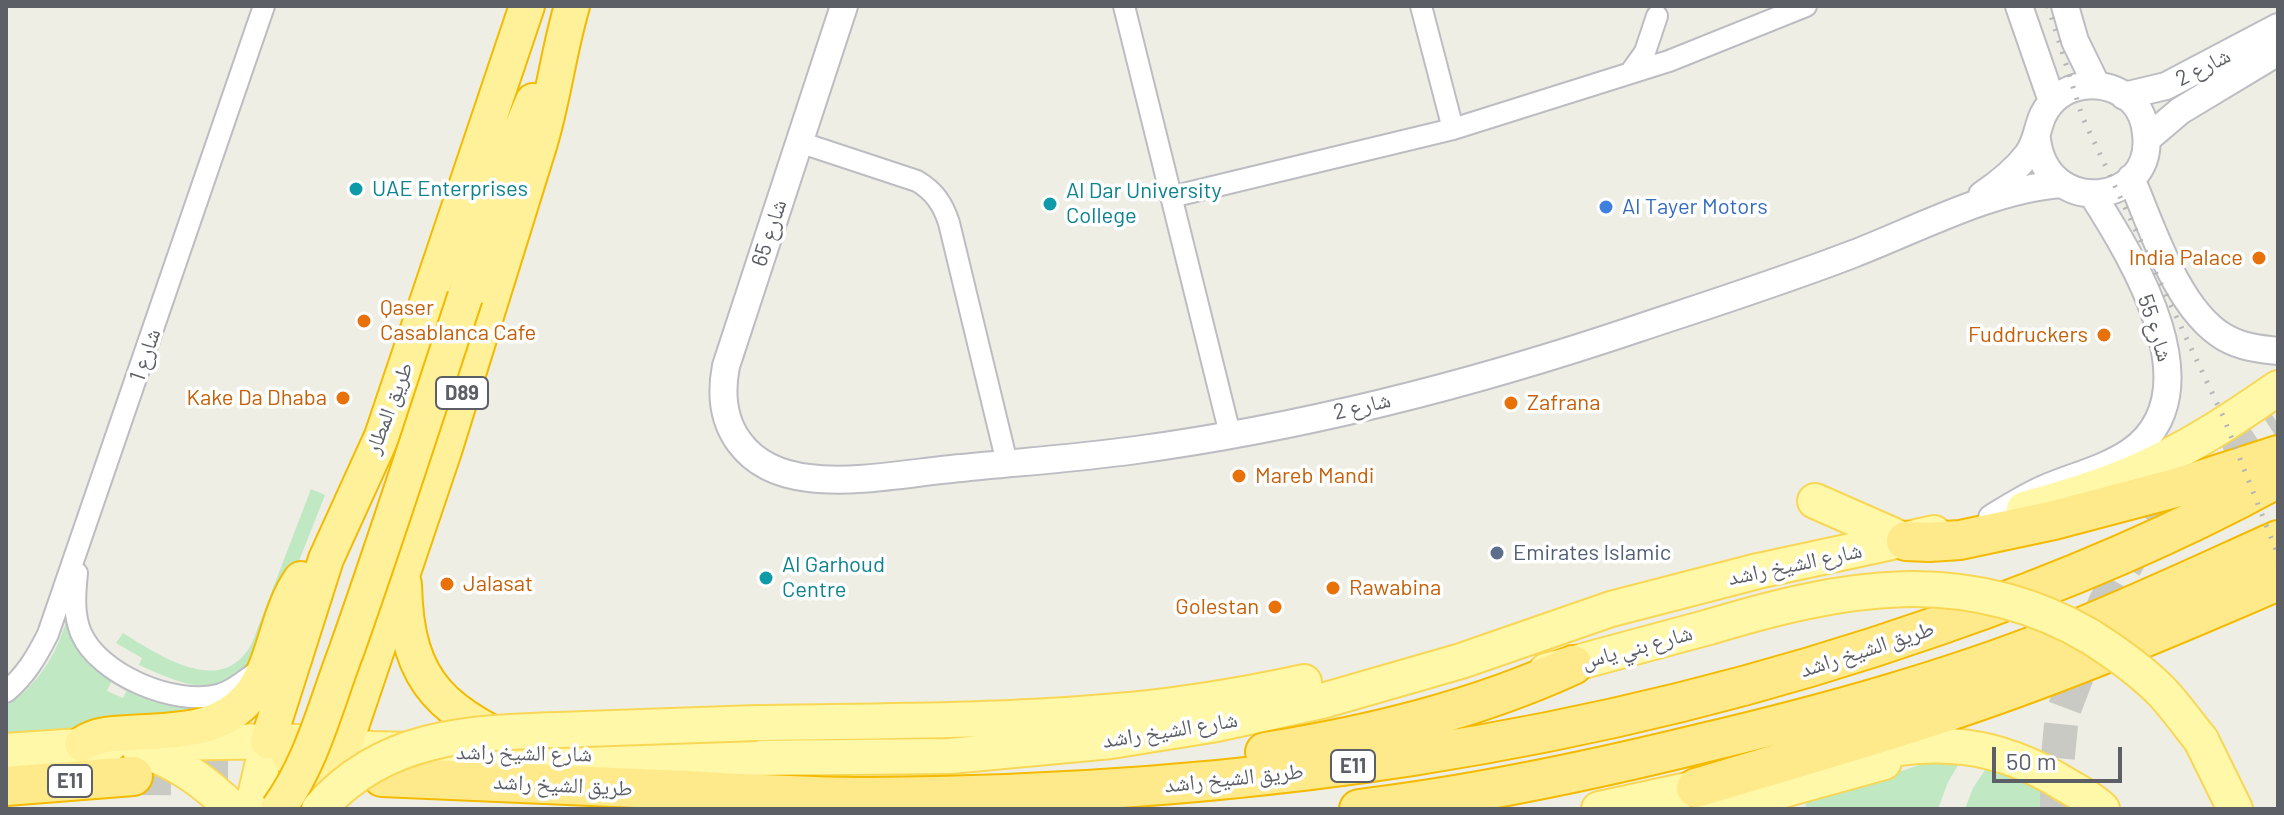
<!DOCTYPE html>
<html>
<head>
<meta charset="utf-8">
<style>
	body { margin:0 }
	#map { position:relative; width:2284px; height:815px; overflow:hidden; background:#efeee4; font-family:Barlow,sans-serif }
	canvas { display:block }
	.frame { position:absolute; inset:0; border:8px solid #5c5f65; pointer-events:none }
	.scale { position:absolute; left:1992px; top:747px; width:130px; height:36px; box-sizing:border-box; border:4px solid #5c5f65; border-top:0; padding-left:10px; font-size:24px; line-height:28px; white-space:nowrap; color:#5c5f65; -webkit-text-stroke:6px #fff; paint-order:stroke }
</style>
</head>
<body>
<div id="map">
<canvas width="2284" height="815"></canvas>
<div class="frame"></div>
<div class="scale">50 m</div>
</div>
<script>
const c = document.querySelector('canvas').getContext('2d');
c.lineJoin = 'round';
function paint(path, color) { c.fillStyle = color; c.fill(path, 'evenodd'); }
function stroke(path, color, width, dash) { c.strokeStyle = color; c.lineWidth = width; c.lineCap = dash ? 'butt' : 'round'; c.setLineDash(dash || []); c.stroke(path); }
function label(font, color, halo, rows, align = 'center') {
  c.font = font + ' Barlow,"Noto Naskh Arabic",sans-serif'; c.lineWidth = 7; c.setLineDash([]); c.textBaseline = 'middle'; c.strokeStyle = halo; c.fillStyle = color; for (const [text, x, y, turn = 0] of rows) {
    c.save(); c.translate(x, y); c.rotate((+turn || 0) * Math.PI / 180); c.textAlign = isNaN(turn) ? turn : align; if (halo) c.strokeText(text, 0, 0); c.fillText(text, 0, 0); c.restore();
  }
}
const green = new Path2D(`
	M 311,489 L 325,495 L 260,660 C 218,701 186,686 139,665 L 142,658 L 116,643 L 123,633 C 160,656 223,699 252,643 Z
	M 67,618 C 76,646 85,665 112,680 L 107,691 L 123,698 L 128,688 L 218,705 L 175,722 L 6,733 L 6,706 C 38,685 57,654 67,618 Z
	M 1928,762 L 1960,762 L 1948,782 L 1938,809 L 1808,809 L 1805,804 L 1812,798 L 1837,793 Z
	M 1987,767 L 2017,777 L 2076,809 L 1965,809 L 1973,788 Z`);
const primaryTunnel = new Path2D(`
	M 2057,809 L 2057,766 L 2062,715 L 2105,603 L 2133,552 L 2202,474 L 2278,424`);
const motorwayTunnel = new Path2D(`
	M 133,776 L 331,777`);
const minor = new Path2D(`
	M 1124,6 L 1230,434
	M 1421,6 L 1453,129
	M 1630,73 L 1645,52 L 1657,16
	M 799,142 L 917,181 C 934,191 943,204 949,223 L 1007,463
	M 1171,197 L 1453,129 L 1669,61 L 1806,6
	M 77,573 C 75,593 73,614 81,633 C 99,675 175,706 218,695 C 232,692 244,681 255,673
	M 6,692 C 26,675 37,656 48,634 L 264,6`);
const tertiary = new Path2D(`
	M 844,6 L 726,366 C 714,427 746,471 809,478 C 856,484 914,472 961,468 C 1020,462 1078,458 1136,450 C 1306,427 1476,383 1639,328 C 1711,304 1783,281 1853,254 C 1918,229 1990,190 2060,184
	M 2019,6 L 2052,101
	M 2065,6 L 2075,41 L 2096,84
	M 2124,96 L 2166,86 L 2278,27
	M 2147,139 L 2180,111 L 2278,52
	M 2131,178 C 2152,227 2177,309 2224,337 C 2241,347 2259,349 2278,351
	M 1982,195 C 2000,183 2015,171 2028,154 C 2037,141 2037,128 2043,115 C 2060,81 2105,76 2132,101 C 2140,109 2145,122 2146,134 C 2155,206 2046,218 2037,139
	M 1992,518 C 2010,507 2027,496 2046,488 C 2074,476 2105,469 2130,452 C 2216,393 2133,258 2092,194`);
const primary = new Path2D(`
	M 1815,501 L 1906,541
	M 2024,509 C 2069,497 2115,483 2157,462 C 2200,441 2239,415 2278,388
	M 1546,671 L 1709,627
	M 757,723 C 873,721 989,722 1105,712 C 1172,707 1239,696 1304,682
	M 2201,740 L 2235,809
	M 159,743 L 284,741 L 372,749 L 750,758 L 950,756 L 1111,741 L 1217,724 L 1322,701 L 1461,661 L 1611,609 L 1758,571 L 1934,533
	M 140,750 C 177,761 205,782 233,809
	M 6,751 L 110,744
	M 1857,756 C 1935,737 1997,742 2066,785 C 2078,792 2092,799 2102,809
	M 252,809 L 268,741
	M 1599,809 L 1696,788 L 1724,789
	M 1715,809 L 1884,762`);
const trunk = new Path2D(`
	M 465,297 L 512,151 L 533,101
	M 404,584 C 406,688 446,713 534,753
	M 268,741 L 326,559 L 382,436 L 527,6
	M 284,741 C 287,760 304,775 324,765 C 332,761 338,753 344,747 L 444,451 L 538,149 C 553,102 558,53 572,6
	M 82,744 C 97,734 112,734 129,733 C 172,730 219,733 249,697 C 276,664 276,614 301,579`);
const motorway = new Path2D(`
	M 1906,541 L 1929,542 L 1960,540 L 2054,520 L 2179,487 L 2278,455
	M 1265,752 C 1370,735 1475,710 1573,665
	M 382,777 C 483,781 583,786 684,790 C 746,793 808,797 870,797 C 1236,795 1591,747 1937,626 C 2055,585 2169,538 2278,478
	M 6,786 L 133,776
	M 1696,788 C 1775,764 1855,742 1934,716 C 2051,678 2165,630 2278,581
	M 1359,809 C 1476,795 1589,771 1703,743 C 1825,714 1946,681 2062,635 C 2135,606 2207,572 2278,540`);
const rail = new Path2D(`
	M 2048,6 L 2082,116 L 2223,416 L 2278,555`);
const primaryBridge = new Path2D(`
	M 1709,627 C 1841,587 1965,563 2091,637 C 2116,653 2142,671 2163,693 C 2176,707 2188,724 2201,740
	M 319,809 C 390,728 486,733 585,729 C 642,727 699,725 757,723`);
const trunkBridge = new Path2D(`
	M 278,809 C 312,763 326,704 346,652 C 388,534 426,415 465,297`);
const markers = [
	[356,189,8,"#0f9aa8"],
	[1050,204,8,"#0f9aa8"],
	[1606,207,8,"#3f7fe0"],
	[2259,258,8,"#e8710a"],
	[364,321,8,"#e8710a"],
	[2104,335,8,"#e8710a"],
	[343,398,8,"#e8710a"],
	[1511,403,8,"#e8710a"],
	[1239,476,8,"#e8710a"],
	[1497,553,8,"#5c6f8a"],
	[766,578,8,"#0f9aa8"],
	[447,584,8,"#e8710a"],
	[1333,588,8,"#e8710a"],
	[1275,607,8,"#e8710a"]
];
const shields = [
	[462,393,52],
	[1353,766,44],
	[70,781,44]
];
const shieldNames = [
	["D89",462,393],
	["E11",1353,766],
	["E11",70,781]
];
const streetNames = [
	["شارع 2",2203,67,-27],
	["شارع 65",769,233,-72],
	["شارع 55",2155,328,72],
	["شارع 1",145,355,-71],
	["شارع 2",1362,406,-13],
	["طريق المطار",389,408,-69],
	["شارع الشيخ راشد",1795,564,-12],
	["شارع بني ياس",1637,647,-15],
	["طريق الشيخ راشد",1867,649,-18],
	["شارع الشيخ راشد",1170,730,-9],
	["شارع الشيخ راشد",524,753,1],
	["طريق الشيخ راشد",1234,778,-6],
	["طريق الشيخ راشد",563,785,3]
];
const cultureNames = [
	["UAE Enterprises",372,189],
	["Al Dar University",1066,191],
	["College",1066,216],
	["Al Garhoud",782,565],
	["Centre",782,590]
];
const shopNames = [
	["Al Tayer Motors",1622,207]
];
const foodNames = [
	["India Palace",2243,258,"right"],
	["Qaser",380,308],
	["Casablanca Cafe",380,333],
	["Fuddruckers",2088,335,"right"],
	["Kake Da Dhaba",327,398,"right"],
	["Zafrana",1527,403],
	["Mareb Mandi",1255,476],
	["Jalasat",463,584],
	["Rawabina",1349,588],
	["Golestan",1259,607,"right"]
];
const serviceNames = [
	["Emirates Islamic",1513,553]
];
paint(green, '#bfe8c3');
stroke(primaryTunnel, '#cacac4', 34, [34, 17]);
stroke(motorwayTunnel, '#cacac4', 38, [38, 19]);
stroke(minor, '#bcbdc3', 24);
stroke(tertiary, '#bcbdc3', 30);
stroke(primary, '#f8d755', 38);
stroke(trunk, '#f3ba00', 38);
stroke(motorway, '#f3ba00', 42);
stroke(minor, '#fff', 20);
stroke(tertiary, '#fff', 26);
stroke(primary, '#fff8a9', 34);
stroke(trunk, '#fff19a', 34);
stroke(motorway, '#ffea8b', 38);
stroke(rail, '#b5b6b6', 5, [2, 10]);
stroke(primaryBridge, '#f8d755', 38, []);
stroke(trunkBridge, '#f3ba00', 38, []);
stroke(primaryBridge, '#fff8a9', 34);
stroke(trunkBridge, '#fff19a', 34);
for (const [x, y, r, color] of markers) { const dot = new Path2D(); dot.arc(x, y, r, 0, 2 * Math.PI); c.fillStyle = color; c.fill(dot); stroke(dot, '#fff', 3); }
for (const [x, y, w] of shields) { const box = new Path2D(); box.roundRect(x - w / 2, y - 16, w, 32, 6); c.fillStyle = '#fff'; c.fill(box); stroke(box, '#5c5f65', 2); }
label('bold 20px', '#5c5f65', null, shieldNames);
label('22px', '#5c5f65', '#fff', streetNames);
label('22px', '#0d838f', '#fff', cultureNames, 'left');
label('22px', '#366cbe', '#fff', shopNames, 'left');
label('22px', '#c56008', '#fff', foodNames, 'left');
label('22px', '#4e5e75', '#fff', serviceNames, 'left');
</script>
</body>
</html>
